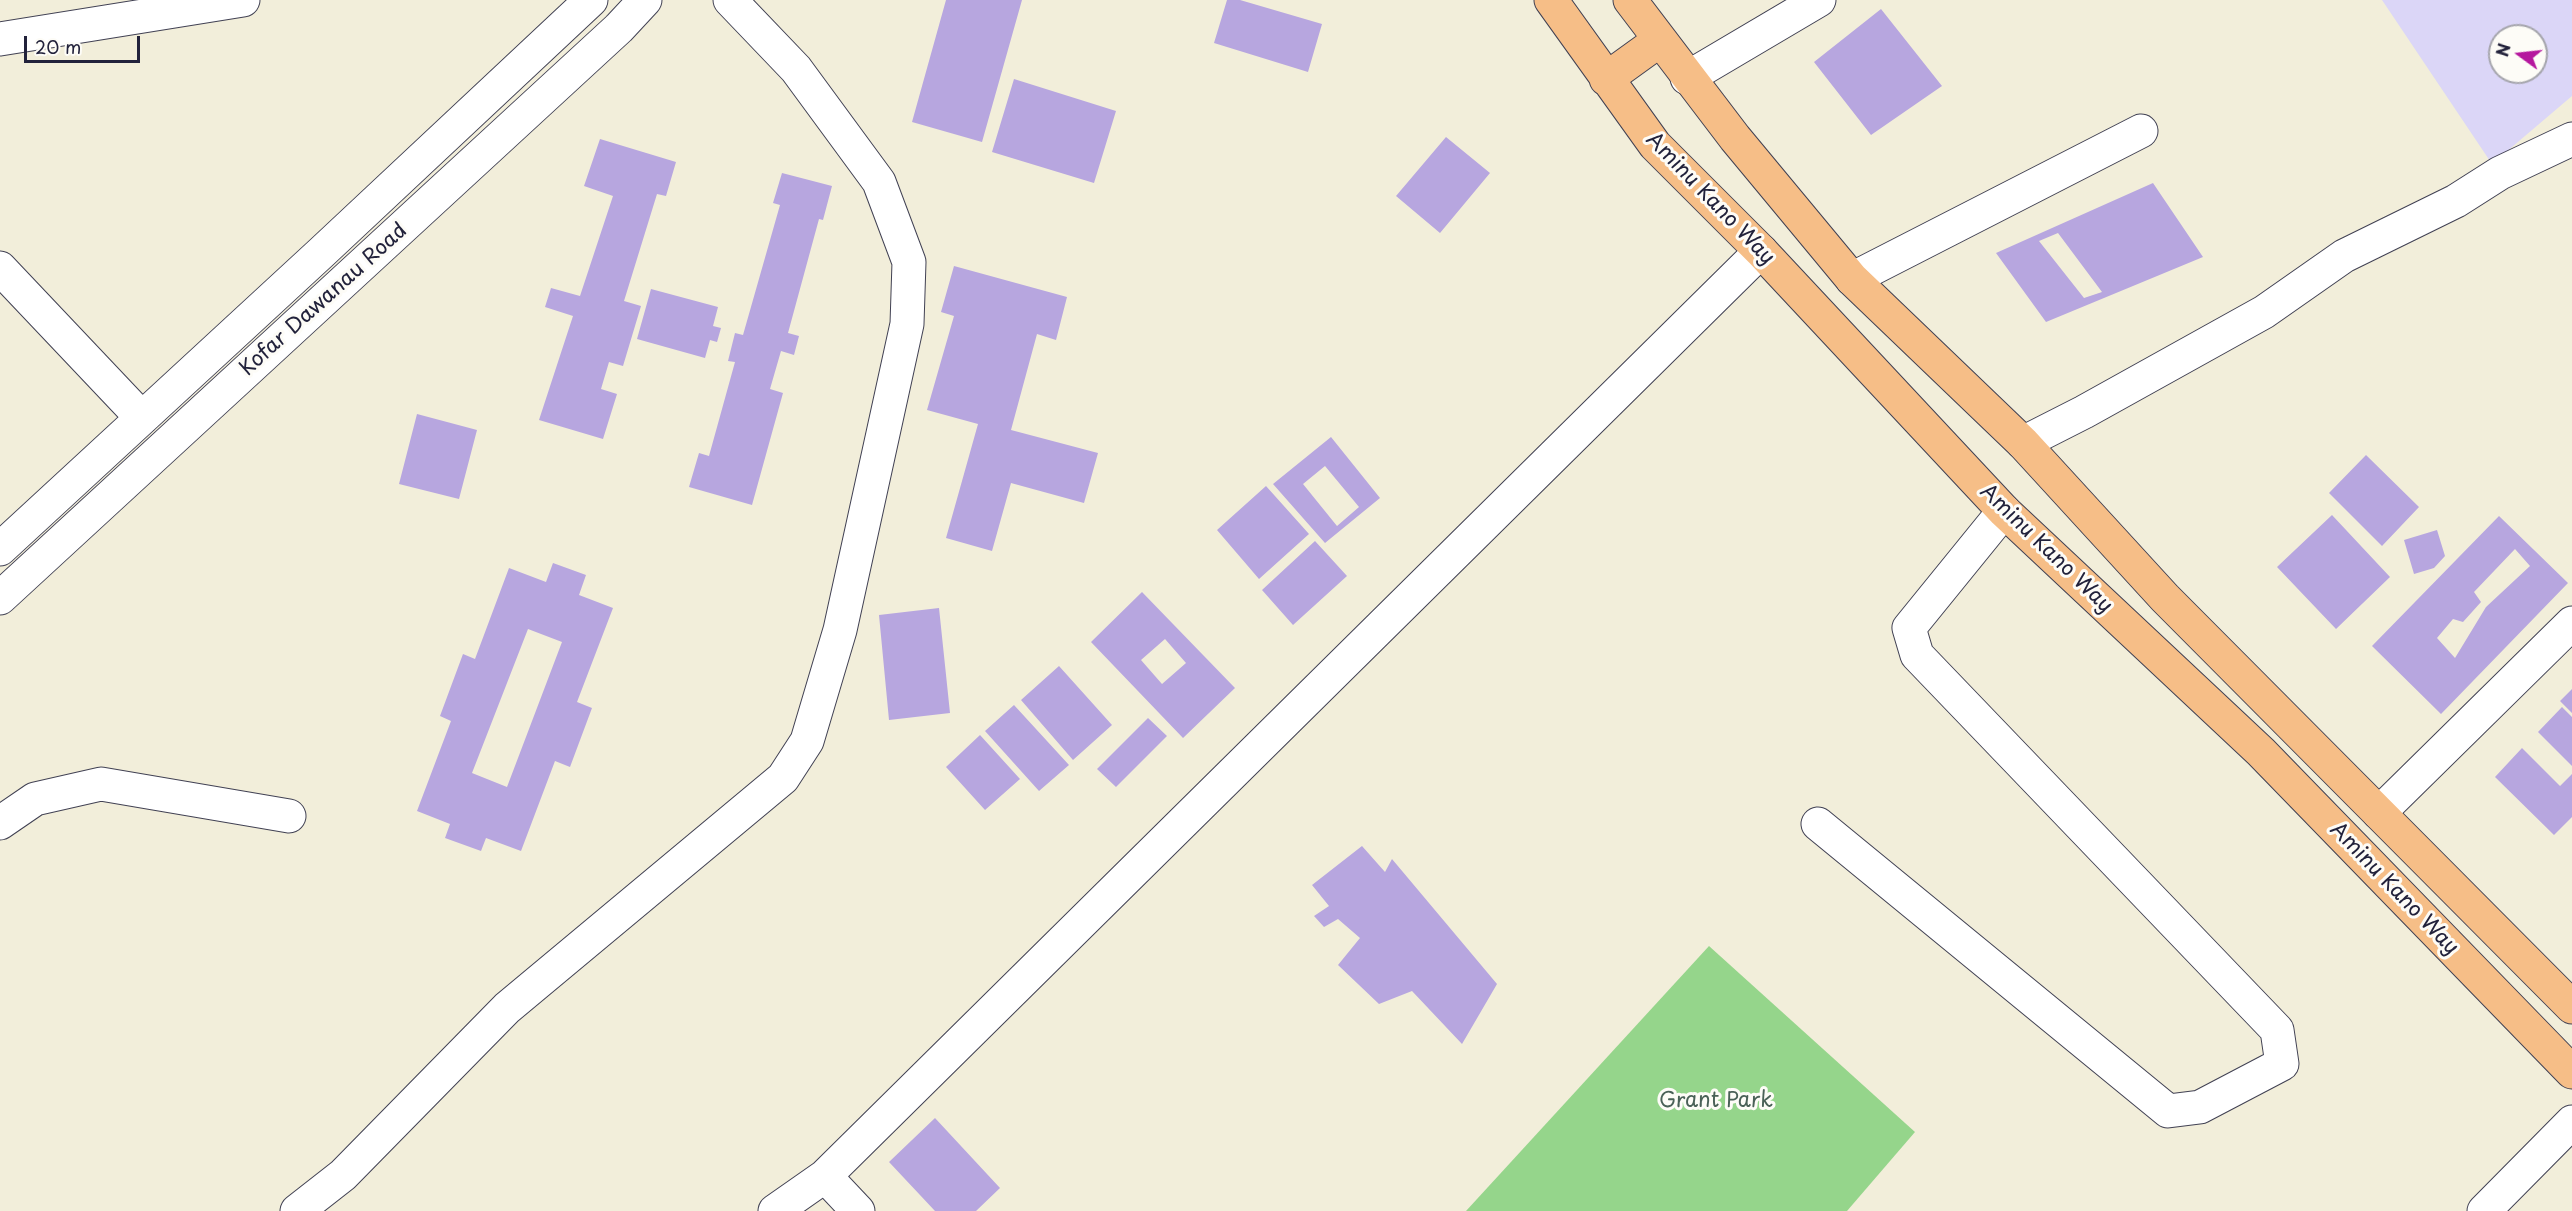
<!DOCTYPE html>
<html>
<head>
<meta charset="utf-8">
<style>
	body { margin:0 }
	#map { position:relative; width:2572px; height:1211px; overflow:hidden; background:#f2eeda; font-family:"Playpen Sans",sans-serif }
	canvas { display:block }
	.north { position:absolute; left:2488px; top:24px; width:60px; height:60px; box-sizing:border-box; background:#fdfcf7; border:2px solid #a5a5ac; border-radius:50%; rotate:285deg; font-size:16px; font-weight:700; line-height:24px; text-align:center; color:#22223b }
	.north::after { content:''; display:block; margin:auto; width:21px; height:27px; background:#b5179e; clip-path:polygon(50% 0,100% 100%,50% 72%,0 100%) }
	.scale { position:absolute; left:24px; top:36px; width:116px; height:27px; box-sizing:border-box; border:3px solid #22223b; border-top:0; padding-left:8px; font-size:18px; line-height:21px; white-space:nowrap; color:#22223b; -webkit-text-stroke:4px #fdfcf7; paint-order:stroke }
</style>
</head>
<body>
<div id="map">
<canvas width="2572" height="1211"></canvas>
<div class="north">N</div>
<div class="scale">20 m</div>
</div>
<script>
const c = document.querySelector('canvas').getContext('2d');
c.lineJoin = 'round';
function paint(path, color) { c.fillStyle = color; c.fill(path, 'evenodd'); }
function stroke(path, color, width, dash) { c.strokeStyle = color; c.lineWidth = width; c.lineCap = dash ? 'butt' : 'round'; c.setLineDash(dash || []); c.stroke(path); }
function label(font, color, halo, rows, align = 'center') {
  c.font = font + ' "Playpen Sans",sans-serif'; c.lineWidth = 6; c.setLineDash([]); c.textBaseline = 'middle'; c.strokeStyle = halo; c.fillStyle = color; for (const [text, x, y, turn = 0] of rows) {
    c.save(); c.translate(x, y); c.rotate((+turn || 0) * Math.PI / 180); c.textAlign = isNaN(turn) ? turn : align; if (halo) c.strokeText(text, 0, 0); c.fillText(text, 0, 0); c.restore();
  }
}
const built = new Path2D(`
	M 2382,0 L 2572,0 L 2572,96 L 2492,164 ZM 2500,36 L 2536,36 L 2536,72 L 2500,72 Z`);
const green = new Path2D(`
	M 1709,946 L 1915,1132 L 1847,1211 L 1466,1211 Z`);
const building = new Path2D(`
	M 946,0 L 1022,0 L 982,142 L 912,122 Z
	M 1227,0 L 1240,0 L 1322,24 L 1308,72 L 1214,43 Z
	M 1881,9 L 1942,86 L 1871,135 L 1814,62 Z
	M 1014,79 L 1116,111 L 1094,183 L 992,152 Z
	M 1446,137 L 1490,173 L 1440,233 L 1396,196 Z
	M 600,139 L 676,162 L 666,196 L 657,194 L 624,301 L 641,306 L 623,366 L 609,362 L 601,389 L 617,394 L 603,439 L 539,420 L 573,316 L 545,307 L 551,288 L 580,296 L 613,196 L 584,186 Z
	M 782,173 L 832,186 L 823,220 L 819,219 L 788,333 L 799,336 L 794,355 L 781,351 L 770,389 L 783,393 L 752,505 L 689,487 L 699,453 L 709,456 L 735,362 L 728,361 L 735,333 L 743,335 L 780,205 L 773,203 Z
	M 2153,183 L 2203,257 L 2046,322 L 1996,253 ZM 2058,233 L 2102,292 L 2084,298 L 2039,241 Z
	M 954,266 L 1067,297 L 1056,340 L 1037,334 L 1011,430 L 1098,453 L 1084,503 L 1011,483 L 992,551 L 946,538 L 978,424 L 927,410 L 954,316 L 941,312 Z
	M 651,289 L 718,307 L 713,326 L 721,328 L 717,342 L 710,340 L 705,358 L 637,339 Z
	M 417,414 L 477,430 L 459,499 L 399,484 Z
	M 1331,437 L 1380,498 L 1325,543 L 1273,484 ZM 1325,466 L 1359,507 L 1337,526 L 1303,484 Z
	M 2366,455 L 2419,507 L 2382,546 L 2329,493 Z
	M 1266,486 L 1309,534 L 1259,579 L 1217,530 Z
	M 2332,515 L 2390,577 L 2336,629 L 2277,567 Z
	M 2499,516 L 2568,583 L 2441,714 L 2372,646 ZM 2515,549 L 2530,566 L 2486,607 L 2455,658 L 2437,638 L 2453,619 L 2463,622 L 2481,602 L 2474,592 Z
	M 2437,530 L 2445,556 L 2434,568 L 2414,574 L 2404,540 Z
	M 1315,541 L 1347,576 L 1293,625 L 1262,590 Z
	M 553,563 L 586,575 L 579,595 L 613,608 L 577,702 L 592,708 L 570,767 L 555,761 L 521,851 L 486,838 L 481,851 L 445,838 L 450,824 L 417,811 L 451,721 L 440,716 L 463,654 L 475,659 L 509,568 L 546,582 ZM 528,629 L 562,642 L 507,787 L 472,773 Z
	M 1142,592 L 1235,688 L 1183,738 L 1091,642 ZM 1165,639 L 1186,663 L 1162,684 L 1141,660 Z
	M 939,608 L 950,713 L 889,720 L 879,615 Z
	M 1059,666 L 1112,725 L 1073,760 L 1021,700 Z
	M 2572,689 L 2572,713 L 2560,701 Z
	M 1014,705 L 1069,765 L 1039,791 L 985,731 Z
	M 2562,707 L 2572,717 L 2572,766 L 2538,732 Z
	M 1148,718 L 1167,736 L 1116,787 L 1097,769 Z
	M 980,735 L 1020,779 L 985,810 L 946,767 Z
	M 2522,748 L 2560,786 L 2572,774 L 2572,817 L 2554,835 L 2495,777 Z
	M 1362,846 L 1385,872 L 1392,859 L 1497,984 L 1462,1044 L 1412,991 L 1379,1004 L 1338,965 L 1360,938 L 1338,919 L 1324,927 L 1314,916 L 1329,906 L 1312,885 Z
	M 935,1118 L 1000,1188 L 976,1211 L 935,1211 L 889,1162 Z`);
const minor = new Path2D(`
	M 0,39 L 243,0
	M 1687,78 L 1819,0
	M 0,268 L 142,418
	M 1852,279 L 2141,131
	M 2023,443 L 2084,412 L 2264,312 L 2344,256 L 2456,201 L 2500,173 L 2572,139
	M 0,549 L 322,252 L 591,0
	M 0,598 L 619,28 L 645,0
	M 2379,813 L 2572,623
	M 0,823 L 35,799 L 101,784 L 289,816
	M 1818,824 L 2168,1111 L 2200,1107 L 2282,1064 L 2277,1030 L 1917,655 L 1909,628 L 2004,511
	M 825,1176 L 858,1211
	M 297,1211 L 343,1175 L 507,1008 L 783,778 L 807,741 L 840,630 L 907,324 L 909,262 L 879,182 L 796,69 L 730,0
	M 775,1211 L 825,1176 L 1761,251
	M 2484,1211 L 2572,1122`);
const major = new Path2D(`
	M 1551,0 L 1655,145 L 1761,251 L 2004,511 L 2261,752 L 2572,1072
	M 1630,0 L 1735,138 L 1852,279 L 2023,443 L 2165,598 L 2572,1007
	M 1606,79 L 1660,40`);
const streetNames = [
	["Aminu Kano Way",1710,199,46],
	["Kofar Dawanau Road",324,300,-42],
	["Aminu Kano Way",2046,549,44],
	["Aminu Kano Way",2394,889,46]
];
const parkNames = [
	["Grant Park",1716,1101]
];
paint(built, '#dbd6f7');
paint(green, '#95d58b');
paint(building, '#b7a6df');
stroke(minor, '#414153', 35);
stroke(major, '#414153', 35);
stroke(minor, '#fff', 33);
stroke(major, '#f6be87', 33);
label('21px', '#22223b', '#fdfcf7', streetNames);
label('21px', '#4a6157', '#fdfcf7', parkNames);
</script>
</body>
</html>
